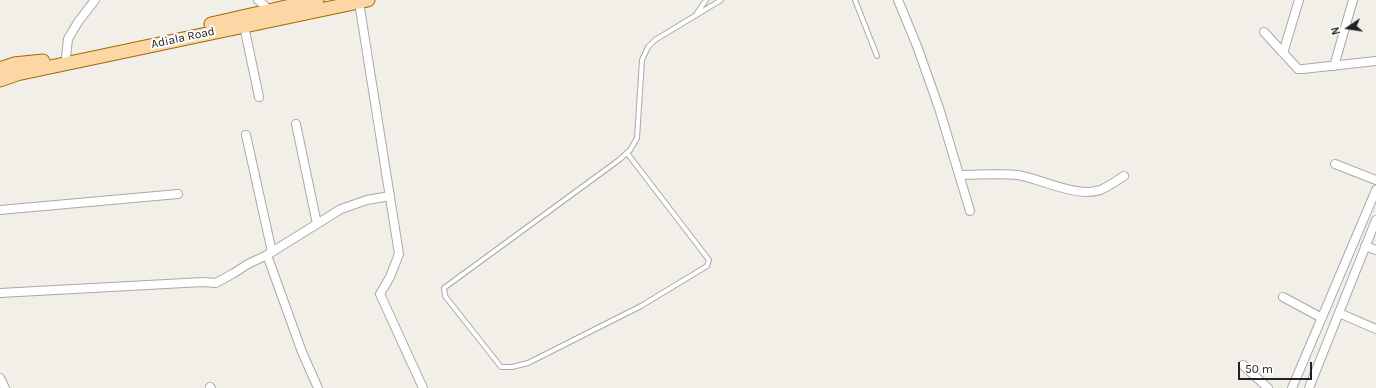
<!DOCTYPE html>
<html>
<head>
<meta charset="utf-8">
<style>
	body { margin:0 }
	#map { position:relative; width:1376px; height:388px; overflow:hidden; background:#f2efe9; font-family:Karla,sans-serif }
	canvas { display:block }
	.north { position:absolute; left:1328px; top:8px; width:40px; height:40px; -webkit-text-stroke:3px #fff; paint-order:stroke; rotate:257deg; font-size:11px; font-weight:700; line-height:16px; text-align:center; color:#222 }
	.north::after { content:''; display:block; margin:auto; width:14px; height:18px; background:#222; clip-path:polygon(50% 0,100% 100%,50% 72%,0 100%) }
	.scale { position:absolute; left:1238px; top:362px; width:74px; height:18px; box-sizing:border-box; border:2px solid #222; border-top:0; padding-left:5px; font-size:12px; line-height:14px; white-space:nowrap; color:#222; -webkit-text-stroke:3px #fff; paint-order:stroke }
</style>
</head>
<body>
<div id="map">
<canvas width="1376" height="388"></canvas>
<div class="north">N</div>
<div class="scale">50 m</div>
</div>
<script>
const c = document.querySelector('canvas').getContext('2d');
c.lineJoin = 'round';
function stroke(path, color, width, dash) { c.strokeStyle = color; c.lineWidth = width; c.lineCap = dash ? 'butt' : 'round'; c.setLineDash(dash || []); c.stroke(path); }
function label(font, color, halo, rows, align = 'center') {
  c.font = font + ' Karla,sans-serif'; c.lineWidth = 4; c.setLineDash([]); c.textBaseline = 'middle'; c.strokeStyle = halo; c.fillStyle = color; for (const [text, x, y, turn = 0] of rows) {
    c.save(); c.translate(x, y); c.rotate((+turn || 0) * Math.PI / 180); c.textAlign = isNaN(turn) ? turn : align; if (halo) c.strokeText(text, 0, 0); c.fillText(text, 0, 0); c.restore();
  }
}
const lane = new Path2D(`
	M 855,0 L 877,56
	M 697,13 L 706,0
	M 627,153 L 709,260 L 707,266 L 641,306 L 528,363 L 512,367 L 501,367 L 445,296 L 444,288 L 619,160 L 630,150 L 637,138 L 642,60 L 648,47 L 655,40 L 721,0`);
const street = new Path2D(`
	M 258,0 L 270,10
	M 898,0 L 917,46 L 939,108 L 970,211
	M 359,2 L 399,254 L 390,277 L 380,294 L 423,388
	M 244,26 L 259,97
	M 1264,32 L 1298,69 L 1303,69 L 1376,61
	M 1283,53 L 1299,0
	M 66,58 L 68,39 L 78,22 L 95,0
	M 1334,66 L 1353,0
	M 296,124 L 317,224
	M 246,135 L 272,252
	M 1335,164 L 1376,180
	M 959,175 C 977,175 1001,173 1018,175 C 1041,179 1077,198 1100,190 C 1108,187 1116,181 1124,176
	M 0,210 L 178,194
	M 1365,246 L 1376,250
	M 267,255 L 302,352 L 318,388
	M 0,293 L 203,282 L 216,283 L 234,273 L 248,264 L 267,255 L 341,209 L 367,200 L 390,196
	M 1283,297 L 1322,318
	M 1339,313 L 1376,329
	M 1243,365 L 1268,388
	M 0,378 L 5,388
	M 210,387 L 211,388
	M 1292,388 L 1376,190
	M 1309,388 L 1376,220`);
const primary = new Path2D(`
	M 211,24 L 317,0
	M 0,69 L 14,64 L 43,61
	M 0,80 L 17,74 L 368,0`);
const streetNames = [
	["Adiala Road",183,38,-12]
];
stroke(lane, '#a9a9a9', 6);
stroke(street, '#a9a9a9', 10);
stroke(primary, '#a06b00', 15);
stroke(lane, '#fff', 4);
stroke(street, '#fff', 8);
stroke(primary, '#fcd6a4', 13);
label('12px', '#222', '#fff', streetNames);
</script>
</body>
</html>
